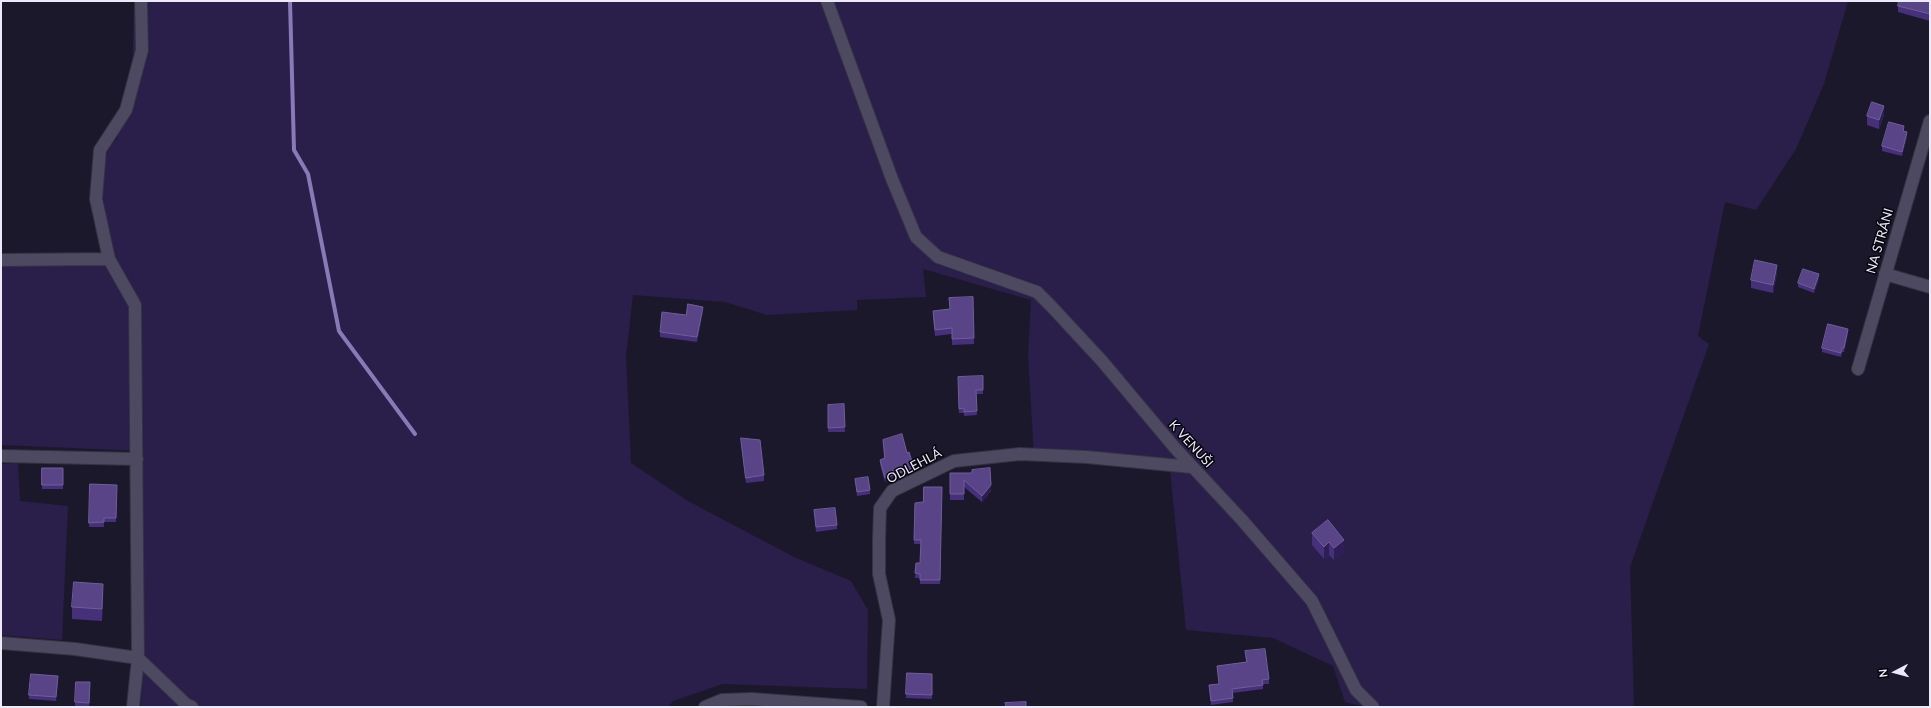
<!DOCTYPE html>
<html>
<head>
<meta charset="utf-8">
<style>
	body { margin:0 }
	#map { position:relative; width:1931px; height:708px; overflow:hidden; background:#1c182c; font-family:Lato,sans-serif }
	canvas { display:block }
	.frame { position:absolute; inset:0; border:2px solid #eceaf9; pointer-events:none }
	.north { position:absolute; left:1875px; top:652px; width:40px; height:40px; -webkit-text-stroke:3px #06050d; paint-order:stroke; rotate:264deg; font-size:11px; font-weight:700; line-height:16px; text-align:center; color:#eceaf9 }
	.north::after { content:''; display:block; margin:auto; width:14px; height:18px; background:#eceaf9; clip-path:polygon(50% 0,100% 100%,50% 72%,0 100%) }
</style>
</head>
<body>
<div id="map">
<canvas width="1931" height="708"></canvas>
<div class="frame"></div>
<div class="north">N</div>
</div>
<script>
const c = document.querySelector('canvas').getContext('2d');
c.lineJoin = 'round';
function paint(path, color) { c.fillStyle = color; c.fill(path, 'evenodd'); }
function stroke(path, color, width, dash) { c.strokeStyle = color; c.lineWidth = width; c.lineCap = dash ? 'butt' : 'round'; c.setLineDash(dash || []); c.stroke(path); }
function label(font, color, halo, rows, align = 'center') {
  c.font = font + ' Lato,sans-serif'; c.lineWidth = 3; c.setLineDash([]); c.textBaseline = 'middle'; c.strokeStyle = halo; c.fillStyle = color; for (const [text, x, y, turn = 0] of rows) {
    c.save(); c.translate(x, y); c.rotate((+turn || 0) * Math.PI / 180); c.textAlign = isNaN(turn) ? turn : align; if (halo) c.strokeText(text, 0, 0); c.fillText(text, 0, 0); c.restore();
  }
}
const green = new Path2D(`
	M 134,1 L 1848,1 L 1824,84 L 1796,149 L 1756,210 L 1725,202 L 1698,336 L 1709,344 L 1630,567 L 1634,707 L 1365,707 L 1345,702 L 1333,666 L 1273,638 L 1186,630 L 1170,470 L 1034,456 L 1028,355 L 1031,300 L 923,269 L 926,297 L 857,300 L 857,310 L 767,315 L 725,302 L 633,295 L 626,356 L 631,463 L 688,501 L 794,557 L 851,581 L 868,610 L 867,689 L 723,684 L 673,701 L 668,707 L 141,707 L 143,656 L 142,451 L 1,445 L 1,254 L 113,255 C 106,227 92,160 117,139 L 122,105 L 132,81 Z
	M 18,463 L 20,501 L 68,506 L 62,640 L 1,635 L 1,464 Z`);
const stream = new Path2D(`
	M 290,1 L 294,150 L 308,174 L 339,331 L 415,434`);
const minor = new Path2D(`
	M 827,1 L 892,179 L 916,237 L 938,257 L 1037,292 L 1051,306 L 1102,361 L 1175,448 L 1242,520 L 1312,601 L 1356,690 L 1373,707
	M 1,260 L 109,259
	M 1885,274 L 1930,287
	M 1858,369 L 1930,121
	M 1,456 L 137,459
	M 1,643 L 75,649 L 138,658 L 186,704 L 192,707
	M 133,707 L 138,658 L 135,305 L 109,259 L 96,199 L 100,150 L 126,110 L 142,50 L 141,1
	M 705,707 L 722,700 L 752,699 L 861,707
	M 883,707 L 889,620 L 879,574 L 879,540 L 880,508 L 892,491 L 954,461 L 1020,454 L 1087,457 L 1191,467`);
const wall = new Path2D(`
	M 1930,1 L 1930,21 L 1898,12 L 1898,6 Z
	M 1884,115 L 1879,129 L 1867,125 L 1867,116 Z
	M 1904,130 L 1904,131 L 1907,137 L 1902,156 L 1882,151 L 1882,146 Z
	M 1777,273 L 1773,293 L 1751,288 L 1751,280 Z
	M 1819,279 L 1814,293 L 1798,287 L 1798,283 Z
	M 973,297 L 974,344 L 952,345 L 952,334 L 935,336 L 933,317 L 933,311 L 949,309 Z
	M 703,312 L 697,342 L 660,337 L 660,332 L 686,315 Z
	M 1848,333 L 1844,352 L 1842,352 L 1841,357 L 1822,352 L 1822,348 Z
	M 983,376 L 983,394 L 976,394 L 977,415 L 964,416 L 964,413 L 959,413 L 958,377 Z
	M 844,404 L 845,432 L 828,432 L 828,405 Z
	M 741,438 L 764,475 L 764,481 L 746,483 L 741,444 Z
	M 883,440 L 907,453 L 914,472 L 885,482 L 880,464 L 880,460 L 884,458 Z
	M 42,468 L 63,468 L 63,489 L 42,489 Z
	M 950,473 L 991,491 L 982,502 L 964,487 L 964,500 L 950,500 Z
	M 855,479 L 870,490 L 870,494 L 857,496 Z
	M 90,484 L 117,485 L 116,522 L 104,522 L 104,527 L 89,527 Z
	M 942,487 L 940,584 L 920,584 L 920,578 L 915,578 L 916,563 L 920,563 L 921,544 L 914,544 L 915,503 L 923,502 Z
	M 814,510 L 837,525 L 837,529 L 816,532 Z
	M 1328,520 L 1344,552 L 1334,560 L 1329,555 L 1324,559 L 1312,545 L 1312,533 Z
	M 103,596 L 102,621 L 72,619 L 72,607 Z
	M 1245,651 L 1269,679 L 1269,684 L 1263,684 L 1263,689 L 1233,693 L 1233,702 L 1211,705 L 1209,685 L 1219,684 L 1217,666 L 1246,662 Z
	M 907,673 L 932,674 L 932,699 L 906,698 Z
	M 58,680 L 56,701 L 29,699 L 29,695 Z
	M 90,694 L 89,707 L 75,707 L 75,702 Z`);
const shadedWall = new Path2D(`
	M 1884,106 L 1884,115 L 1879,129 L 1879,120 Z
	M 1907,132 L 1907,137 L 1902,156 L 1902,152 Z
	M 1777,265 L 1777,273 L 1773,293 L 1773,285 Z
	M 1819,274 L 1819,279 L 1814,293 L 1814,289 Z
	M 703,307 L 703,312 L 697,342 L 697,337 Z
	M 1848,329 L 1848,333 L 1844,352 L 1844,348 Z
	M 914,468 L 914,472 L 885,482 L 885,478 Z
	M 991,485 L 991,491 L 982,502 L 982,496 Z
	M 1344,540 L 1344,552 L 1334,560 L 1334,548 Z
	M 1329,542 L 1329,555 L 1324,559 L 1324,547 Z
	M 103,584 L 103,596 L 102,621 L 102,609 Z
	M 90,682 L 90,694 L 89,707 Z`);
const building = new Path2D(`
	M 1899,1 L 1930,1 L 1930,14 L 1898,6 Z
	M 1872,102 L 1884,106 L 1879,120 L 1867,116 Z
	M 1889,122 L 1904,126 L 1903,131 L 1907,132 L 1902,152 L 1882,146 Z
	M 1755,260 L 1777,265 L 1773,285 L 1751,280 Z
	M 1803,269 L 1819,274 L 1814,289 L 1798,283 Z
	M 973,297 L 974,338 L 952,339 L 952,328 L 935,330 L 933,311 L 950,309 L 949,298 Z
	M 688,304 L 703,307 L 697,337 L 660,332 L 662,312 L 686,315 Z
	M 1828,324 L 1848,329 L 1844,348 L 1842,348 L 1841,353 L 1822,348 Z
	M 983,376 L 983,390 L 976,390 L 977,411 L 964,412 L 964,408 L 959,409 L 958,377 Z
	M 844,404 L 845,427 L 828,428 L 828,405 Z
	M 902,434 L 907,453 L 909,452 L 914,468 L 885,478 L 880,460 L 885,458 L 883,440 Z
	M 741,438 L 760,440 L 764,475 L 746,478 Z
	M 42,468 L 63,468 L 63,485 L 42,485 Z
	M 990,468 L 991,485 L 982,496 L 964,480 L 964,494 L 950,494 L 950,473 L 972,473 L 972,470 Z
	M 868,477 L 870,490 L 857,492 L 855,479 Z
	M 90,484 L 117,485 L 116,518 L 104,518 L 104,522 L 89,523 Z
	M 924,487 L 942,487 L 940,580 L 920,580 L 920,574 L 915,573 L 916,563 L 920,563 L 921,540 L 914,540 L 915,503 L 923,502 Z
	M 835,508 L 837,525 L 816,527 L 814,510 Z
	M 1328,520 L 1344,540 L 1334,548 L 1329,542 L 1324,547 L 1312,533 Z
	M 74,582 L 103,584 L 102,609 L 72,607 Z
	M 1265,649 L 1269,679 L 1262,680 L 1263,685 L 1232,689 L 1233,698 L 1211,701 L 1209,685 L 1219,684 L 1217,666 L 1247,662 L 1245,651 Z
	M 907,673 L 932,674 L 932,695 L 906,694 Z
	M 31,674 L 58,676 L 56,697 L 29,695 Z
	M 76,682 L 90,682 L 89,703 L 75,702 Z
	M 1026,702 L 1026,707 L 1006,707 L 1005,703 Z`);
const streetNames = [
	["NA STRÁNI",1880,241,-74],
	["K VENUŠI",1191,444,48],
	["ODLEHLÁ",914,466,-28]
];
paint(green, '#2a1e4b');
stroke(stream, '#8879b7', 4);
stroke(minor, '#353242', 14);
stroke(minor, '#4d4961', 12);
paint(wall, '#46307a');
paint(shadedWall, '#2e1e55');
paint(building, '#584487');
stroke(building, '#6f5e99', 1);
label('13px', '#eceaf9', '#06050d', streetNames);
</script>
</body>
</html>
